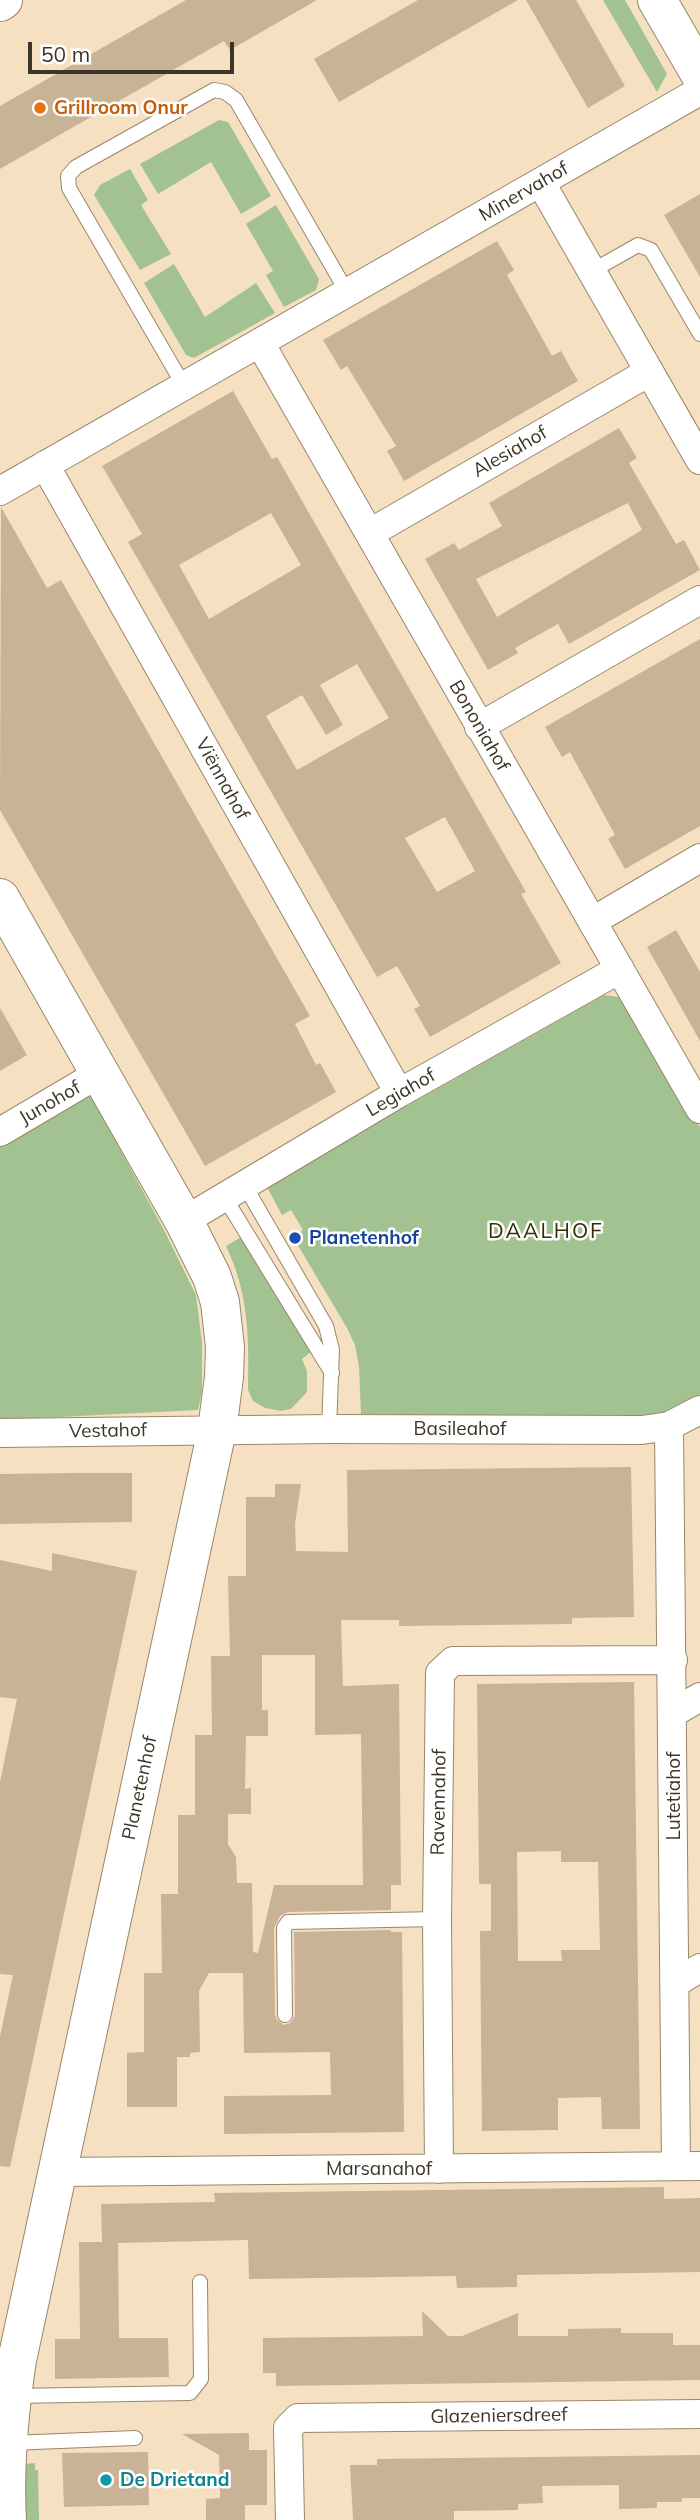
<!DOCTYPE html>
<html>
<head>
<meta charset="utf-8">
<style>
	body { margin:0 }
	#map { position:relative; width:700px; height:2520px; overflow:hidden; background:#f5e0c2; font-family:Mulish,sans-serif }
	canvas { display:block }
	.scale { position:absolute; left:28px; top:42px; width:206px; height:32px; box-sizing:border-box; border:4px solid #3d3529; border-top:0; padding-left:9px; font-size:21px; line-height:24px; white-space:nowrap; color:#3d3529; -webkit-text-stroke:5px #fff; paint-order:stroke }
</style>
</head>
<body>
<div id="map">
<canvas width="700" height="2520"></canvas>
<div class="scale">50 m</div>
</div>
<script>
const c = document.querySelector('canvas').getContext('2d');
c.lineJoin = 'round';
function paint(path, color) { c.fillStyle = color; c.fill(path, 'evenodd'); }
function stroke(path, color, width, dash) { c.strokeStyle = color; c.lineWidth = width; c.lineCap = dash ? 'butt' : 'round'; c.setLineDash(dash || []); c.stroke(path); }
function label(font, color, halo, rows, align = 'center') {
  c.font = font + ' Mulish,sans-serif'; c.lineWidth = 5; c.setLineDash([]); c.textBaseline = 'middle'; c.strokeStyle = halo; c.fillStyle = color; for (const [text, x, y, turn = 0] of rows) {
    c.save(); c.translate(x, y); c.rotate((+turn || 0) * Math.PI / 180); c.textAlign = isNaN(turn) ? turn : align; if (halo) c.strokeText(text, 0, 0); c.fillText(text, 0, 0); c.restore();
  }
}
const green = new Path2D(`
	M 603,0 L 625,0 L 667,74 L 657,92 Z
	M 219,120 L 228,122 L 271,196 L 241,214 L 211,162 L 158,194 L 140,164 Z
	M 130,169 L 148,200 L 141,205 L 171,254 L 140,270 L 94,195 L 100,185 Z
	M 276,205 L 319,279 L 316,290 L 284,307 L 266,275 L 273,271 L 246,224 Z
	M 174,264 L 205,317 L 256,283 L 275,313 L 194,358 L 186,355 L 144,283 Z
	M 604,995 L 619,997 L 630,1008 L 700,1127 L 700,1396 C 677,1409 656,1416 630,1420 L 361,1414 L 359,1367 L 355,1345 L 347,1328 L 293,1237 L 303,1230 L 291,1210 L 282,1215 L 266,1185 Z
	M 89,1092 L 165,1232 L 196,1295 L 202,1342 L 202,1392 L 198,1410 L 0,1420 L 0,1145 Z
	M 241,1237 L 311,1352 L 302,1359 L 307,1371 L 307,1392 L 291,1409 L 281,1411 L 265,1408 L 253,1401 L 248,1390 C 249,1336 249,1295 226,1246 Z
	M 35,2463 L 35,2470 L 38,2470 L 39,2520 L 24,2520 L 24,2464 Z`);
const building = new Path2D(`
	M 186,0 L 317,0 L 230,50 L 224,41 L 0,169 L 0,106 Z
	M 418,0 L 518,0 L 339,102 L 314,59 Z
	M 526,0 L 576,0 L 625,86 L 588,108 Z
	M 700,194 L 700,277 L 664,215 Z
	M 497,241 L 514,270 L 507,275 L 552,356 L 561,351 L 578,381 L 404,481 L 387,451 L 396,446 L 347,366 L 341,370 L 323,340 Z
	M 233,391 L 272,459 L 277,457 L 488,826 L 526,892 L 521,894 L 561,963 L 430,1037 L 414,1009 L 420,1006 L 397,966 L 377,977 L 128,542 L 142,534 L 102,466 ZM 271,513 L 301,565 L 209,619 L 179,565 ZM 357,664 L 389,718 L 297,770 L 266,716 L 302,695 L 326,735 L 343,725 L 320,685 ZM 445,817 L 475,871 L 437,892 L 405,838 Z
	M 619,428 L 637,458 L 629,463 L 676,544 L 684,540 L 700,570 L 569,644 L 558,624 L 515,648 L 518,653 L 488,670 L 425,559 L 454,543 L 459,550 L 502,526 L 489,503 ZM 628,503 L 642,530 L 497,617 L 476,579 Z
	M 1,507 L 47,588 L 61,580 L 198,820 L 310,1016 L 295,1024 L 316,1065 L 320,1063 L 336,1092 L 205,1166 L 0,810 Z
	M 700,639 L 700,826 L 625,869 L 608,839 L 615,835 L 570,752 L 562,757 L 545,727 Z
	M 676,930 L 700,972 L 700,1041 L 647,947 Z
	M 0,1008 L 27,1055 L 0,1071 Z
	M 631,1467 L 634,1617 L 572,1618 L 572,1624 L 399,1626 L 399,1620 L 341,1620 L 343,1686 L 399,1684 L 401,1885 L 391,1885 L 391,1910 L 288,1912 L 280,1916 L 274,1928 L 275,2015 L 277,2020 L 284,2025 L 290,2023 L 295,2016 L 294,1932 L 391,1930 L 391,1932 L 402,1932 L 404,2132 L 224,2134 L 224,2096 L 331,2095 L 330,2052 L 244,2053 L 243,1973 L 209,1973 L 199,1991 L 200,2052 L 190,2053 L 190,2057 L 177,2057 L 177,2107 L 127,2107 L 127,2053 L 144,2052 L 144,1973 L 162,1973 L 161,1894 L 178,1894 L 178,1815 L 195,1815 L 195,1735 L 212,1735 L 211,1656 L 230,1656 L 228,1576 L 246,1576 L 246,1497 L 275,1497 L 275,1484 L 301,1484 L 295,1524 L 296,1551 L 348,1552 L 347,1470 ZM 262,1655 L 315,1655 L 315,1735 L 361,1734 L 363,1885 L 274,1885 L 258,1953 L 253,1952 L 252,1883 L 237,1883 L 236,1857 L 228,1844 L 228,1814 L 251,1814 L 251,1788 L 245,1789 L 246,1736 L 268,1736 L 268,1710 L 262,1710 Z
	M 73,1473 L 132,1473 L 132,1522 L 0,1524 L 0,1474 Z
	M 52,1553 L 137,1571 L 10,2167 L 0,2166 L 0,2036 L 13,1975 L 0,1974 L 0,1782 L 17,1699 L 0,1697 L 0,1560 L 52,1571 Z
	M 634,1682 L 640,2129 L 602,2129 L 601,2097 L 558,2098 L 558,2130 L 482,2131 L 480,1931 L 491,1931 L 491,1884 L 479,1884 L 477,1684 ZM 561,1851 L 561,1862 L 598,1862 L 600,1950 L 561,1950 L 562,1961 L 518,1961 L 517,1852 Z
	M 664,2187 L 664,2199 L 700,2198 L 700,2272 L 517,2275 L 517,2287 L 457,2288 L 456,2276 L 251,2279 L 249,2279 L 248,2240 L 118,2243 L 119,2338 L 168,2338 L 169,2377 L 55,2379 L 55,2339 L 80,2339 L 79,2242 L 102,2242 L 101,2204 L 215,2202 L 214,2193 Z
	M 422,2311 L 448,2336 L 462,2336 L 518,2313 L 518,2336 L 568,2336 L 568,2329 L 621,2328 L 621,2333 L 673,2333 L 673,2345 L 700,2345 L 700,2380 L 276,2386 L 276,2373 L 263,2373 L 263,2338 L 423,2336 Z
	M 249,2433 L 249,2450 L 267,2450 L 267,2505 L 245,2505 L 245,2520 L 206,2520 L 206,2499 L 220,2498 L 219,2455 L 182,2434 Z
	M 148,2452 L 149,2505 L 64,2507 L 62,2453 Z
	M 700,2455 L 700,2498 L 682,2498 L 682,2502 L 657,2502 L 657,2508 L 619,2509 L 619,2485 L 542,2486 L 543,2503 L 518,2504 L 518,2510 L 454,2511 L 454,2520 L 353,2520 L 350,2465 L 377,2465 L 377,2459 Z`);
const lane = new Path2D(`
	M 592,271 L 638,245 L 651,250 L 700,334
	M 184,386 L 69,188 L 68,176 L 76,167 L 214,90 L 225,92 L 236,100 L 347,292
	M 245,1186 L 326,1326 L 332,1350 L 329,1429
	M 225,1198 L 332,1373
	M 285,2015 L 284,1928 L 288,1922 L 437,1919
	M 13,2396 L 190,2393 L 201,2379 L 200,2282
	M 10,2443 L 135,2438`);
const street = new Path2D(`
	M 541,183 L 700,460
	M 260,343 L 700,1109
	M 45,465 L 399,1093
	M 0,491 L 700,91
	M 370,533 L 649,372
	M 479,727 L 700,600
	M 593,921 L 700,858
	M 0,1132 L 100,1073
	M 184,1221 L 399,1093 L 620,969
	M 669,1426 L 676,2166
	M 0,1433 L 329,1429 L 642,1430 L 669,1426 L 700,1410
	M 673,1713 L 700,1697
	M 675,1983 L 700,1968
	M 439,2169 L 437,1919 L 440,1673 L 453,1661 L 673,1660
	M 57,2172 L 700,2166
	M 290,2520 L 288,2428 L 298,2418 L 700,2414`);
const secondary = new Path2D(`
	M 657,0 L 700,74
	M 0,2 L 3,0
	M 0,898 L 184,1221 L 212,1277 L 220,1302 L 225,1347 L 224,1377 L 217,1430 L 17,2360 C 9,2413 4,2467 7,2520`);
const markers = [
	[40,108,7,"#e8710a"],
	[295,1238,7,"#1a4fb4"],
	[106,2480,7,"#0f9aa8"]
];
const foodNames = [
	["Grillroom Onur",54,108]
];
const streetNames = [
	["Minervahof",524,192,-30],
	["Alesiahof",510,452,-30],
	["Bononiahof",479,726,60],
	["Viënnahof",222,779,61],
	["Legiahof",401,1093,-30],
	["Junohof",50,1103,-30],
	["Basileahof",460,1429],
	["Vestahof",108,1431,-1],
	["Planetenhof",140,1788,-78],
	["Lutetiahof",674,1796,-90],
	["Ravennahof",439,1802,-89],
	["Marsanahof",379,2169],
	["Glazeniersdreef",499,2416,-1]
];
const transitNames = [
	["Planetenhof",309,1238]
];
const cultureNames = [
	["De Drietand",120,2480]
];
const neighbourhoodNames = [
	["DAALHOF",546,1232]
];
paint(green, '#a2c391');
paint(building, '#c8b396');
stroke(lane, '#9a866a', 16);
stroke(street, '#9a866a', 30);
stroke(secondary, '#9a866a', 40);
stroke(lane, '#fff', 14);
stroke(street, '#fff', 28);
stroke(secondary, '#fff', 38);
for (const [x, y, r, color] of markers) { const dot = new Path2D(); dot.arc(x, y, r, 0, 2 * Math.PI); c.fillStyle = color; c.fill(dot); stroke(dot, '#fff', 2.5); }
label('bold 19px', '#c56008', '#fff', foodNames, 'left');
label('19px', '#3d3529', '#fff', streetNames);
label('bold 19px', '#164399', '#fff', transitNames, 'left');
label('bold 19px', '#0d838f', '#fff', cultureNames, 'left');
c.letterSpacing = '2px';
label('21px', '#362e02', '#fff', neighbourhoodNames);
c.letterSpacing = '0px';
</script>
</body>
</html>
